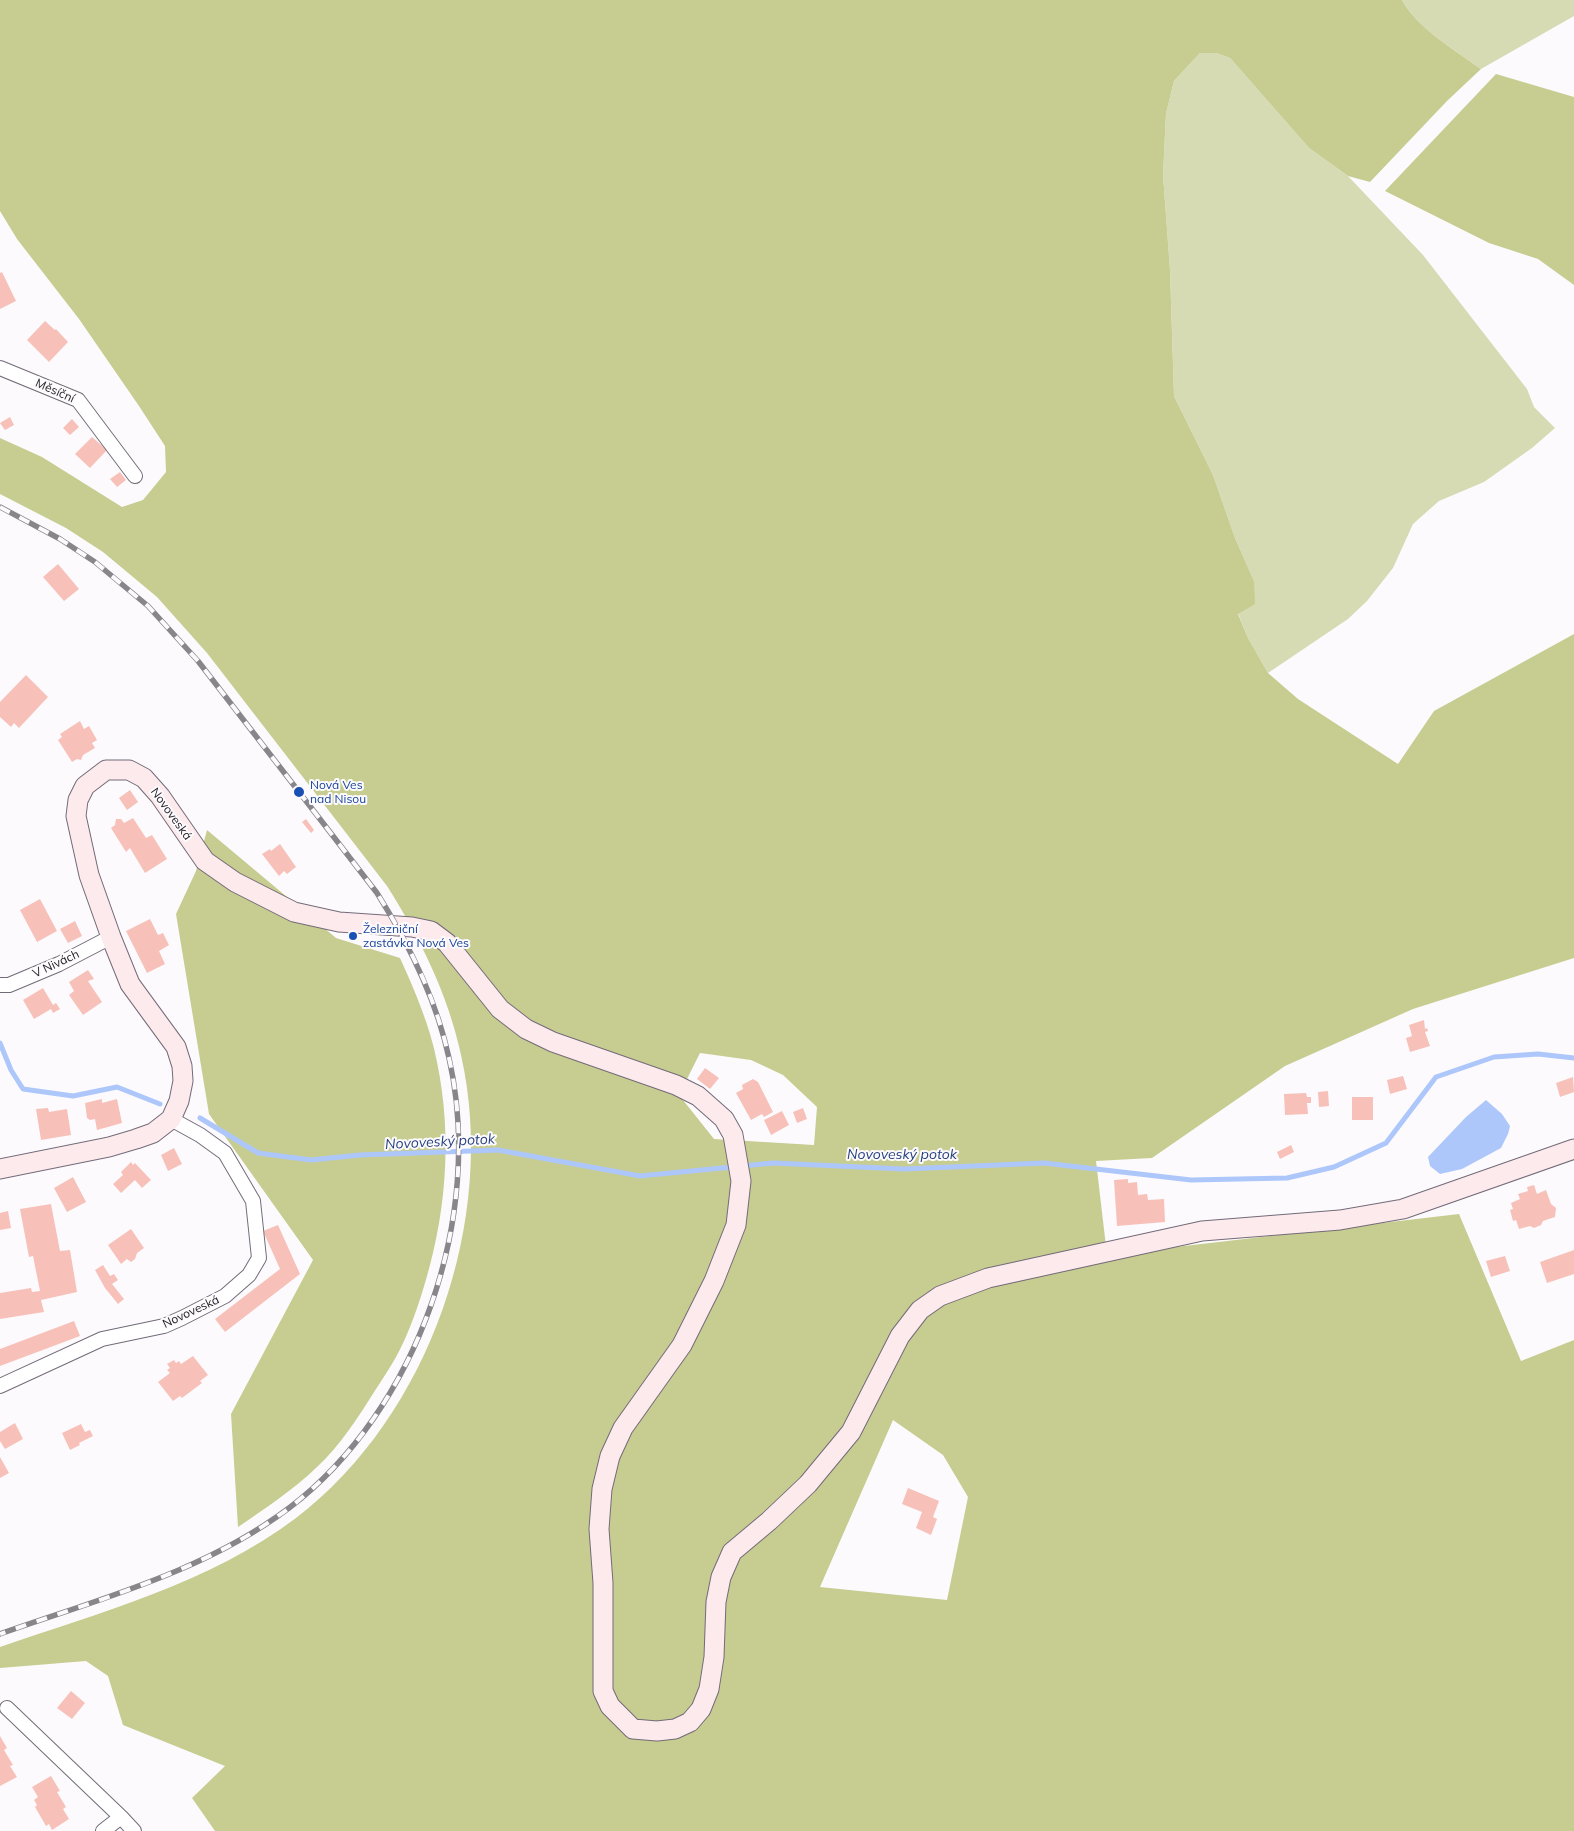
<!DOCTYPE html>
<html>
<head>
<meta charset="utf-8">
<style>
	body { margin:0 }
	canvas { display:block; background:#fcfafd }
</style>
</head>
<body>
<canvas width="1574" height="1831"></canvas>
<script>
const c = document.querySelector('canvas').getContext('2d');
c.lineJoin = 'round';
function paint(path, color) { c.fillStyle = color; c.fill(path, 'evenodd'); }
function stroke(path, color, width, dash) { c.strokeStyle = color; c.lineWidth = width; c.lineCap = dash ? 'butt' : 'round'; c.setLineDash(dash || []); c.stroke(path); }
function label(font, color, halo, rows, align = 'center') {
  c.font = font + ' Mulish,sans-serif'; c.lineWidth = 4; c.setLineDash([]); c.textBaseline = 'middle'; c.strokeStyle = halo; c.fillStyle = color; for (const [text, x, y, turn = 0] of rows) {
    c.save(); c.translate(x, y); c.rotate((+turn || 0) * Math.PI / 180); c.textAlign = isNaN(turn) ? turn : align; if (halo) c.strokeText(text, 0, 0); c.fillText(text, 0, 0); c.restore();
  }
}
const green = new Path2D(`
	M 1402,0 L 1574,0 L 1574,16 L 1481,69 C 1455,50 1417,28 1402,0 Z
	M 1200,53 L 1216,53 L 1230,58 L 1309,148 L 1348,176 L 1423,255 L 1527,389 L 1534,407 L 1555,428 L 1532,448 L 1484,482 L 1439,501 L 1413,524 L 1393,568 L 1367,601 L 1348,619 L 1268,673 L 1248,638 L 1238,613 L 1254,581 L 1235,538 L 1213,475 L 1174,396 L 1170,270 L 1163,175 L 1166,114 L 1174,81 Z`);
const forest = new Path2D(`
	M 0,0 L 1402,0 C 1417,28 1455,50 1481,69 L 1447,101 L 1370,182 L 1348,176 L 1309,148 L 1230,58 L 1216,53 L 1200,53 L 1174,81 L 1166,114 L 1163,175 L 1170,270 L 1174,396 L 1213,475 L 1235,538 L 1254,581 L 1255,604 L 1238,614 L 1248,638 L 1268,673 L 1298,699 L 1398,764 L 1434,711 L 1574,634 L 1574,958 L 1413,1009 L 1285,1066 L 1152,1158 L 1096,1161 L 1107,1255 L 1459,1214 L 1521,1361 L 1574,1340 L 1574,1831 L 215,1831 L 192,1798 L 225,1766 L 123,1725 L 108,1676 L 86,1661 L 0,1668 L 0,1647 C 101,1612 210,1583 296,1518 C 430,1416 498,1218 461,1055 C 448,994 420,938 387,886 L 207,653 L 157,597 L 103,552 L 66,528 L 0,494 L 0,438 L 42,457 L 122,507 L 143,500 L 166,472 L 165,446 L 139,406 L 79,319 L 17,239 L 0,211 ZM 700,1053 L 751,1060 L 783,1075 L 817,1107 L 814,1145 L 714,1139 L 679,1095 ZM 893,1420 L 943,1455 L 968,1497 L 947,1600 L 820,1587 Z
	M 1496,74 L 1574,97 L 1574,285 L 1538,259 L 1489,243 L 1385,191 Z
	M 207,830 L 336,938 L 400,958 C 415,991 430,1026 437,1062 C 453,1139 446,1218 422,1293 C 415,1315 407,1337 396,1357 C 390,1368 383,1378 376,1389 C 359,1416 340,1446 317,1467 C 293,1490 266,1508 238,1527 L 231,1414 L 313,1260 L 209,1114 L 176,914 L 196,871 Z`);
const water = new Path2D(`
	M 1486,1100 L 1502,1114 L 1510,1126 L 1508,1134 L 1501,1148 L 1462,1169 L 1440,1174 L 1430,1166 L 1428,1157 L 1466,1117 Z`);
const stream = new Path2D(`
	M 0,1043 L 11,1070 L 23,1089 L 73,1096 L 117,1087 L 160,1104
	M 200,1118 L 258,1153 L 311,1160 L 360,1155 L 498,1150 L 640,1176 L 773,1163 L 904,1169 L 1044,1163 L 1191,1180 L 1287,1178 L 1334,1167 L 1386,1143 L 1436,1077 L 1494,1057 L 1538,1054 L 1574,1058`);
const building = new Path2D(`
	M 2,272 L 16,301 L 0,309 L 0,273 Z
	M 45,321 L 55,330 L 56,329 L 68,342 L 49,362 L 27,340 Z
	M 10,417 L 14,425 L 5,430 L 0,423 Z
	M 72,419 L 79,427 L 70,435 L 63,428 Z
	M 92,437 L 107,450 L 90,468 L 75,454 Z
	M 120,472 L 126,480 L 117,487 L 110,479 Z
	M 58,564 L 79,589 L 64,601 L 43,577 Z
	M 26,675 L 48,697 L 19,728 L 14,723 L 11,727 L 0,717 L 0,702 Z
	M 80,721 L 84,729 L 89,726 L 97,740 L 92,743 L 95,748 L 83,755 L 81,760 L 77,759 L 72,762 L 58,740 L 62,737 L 60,734 Z
	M 130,790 L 138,802 L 127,810 L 119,798 Z
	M 133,818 L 146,838 L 152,835 L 167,859 L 145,873 L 130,848 L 126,852 L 111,828 L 115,825 L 116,819 L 121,819 L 124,823 Z
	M 306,819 L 314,830 L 311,833 L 302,822 Z
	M 280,844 L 296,867 L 287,874 L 284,871 L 279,876 L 262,854 L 270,849 L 271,851 Z
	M 40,899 L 57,931 L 37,942 L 20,910 Z
	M 150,919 L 158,935 L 163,933 L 169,945 L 159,951 L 165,964 L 147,973 L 126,931 Z
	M 75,921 L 82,936 L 68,943 L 60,929 Z
	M 88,970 L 94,979 L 88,981 L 102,1002 L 83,1015 L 69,995 L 74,991 L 69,982 Z
	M 43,988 L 53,1005 L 56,1003 L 60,1009 L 53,1013 L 51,1009 L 34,1019 L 23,1000 Z
	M 1424,1020 L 1425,1029 L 1427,1028 L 1428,1031 L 1425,1032 L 1430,1046 L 1410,1052 L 1406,1038 L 1412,1036 L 1409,1025 Z
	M 705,1068 L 719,1078 L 710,1089 L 697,1079 Z
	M 1403,1076 L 1407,1089 L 1390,1094 L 1387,1080 Z
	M 1573,1077 L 1574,1092 L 1560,1097 L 1556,1083 Z
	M 753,1079 L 758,1082 L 773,1112 L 764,1117 L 762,1114 L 751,1120 L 736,1093 L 743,1089 L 742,1085 Z
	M 1328,1091 L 1329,1106 L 1319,1107 L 1318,1092 Z
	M 1306,1093 L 1307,1097 L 1311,1097 L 1311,1103 L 1307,1103 L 1308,1114 L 1285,1115 L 1284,1094 Z
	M 1352,1097 L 1373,1097 L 1373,1120 L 1352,1120 Z
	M 102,1099 L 102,1103 L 117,1099 L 122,1123 L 97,1130 L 95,1119 L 90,1120 L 87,1118 L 85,1103 Z
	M 48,1108 L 49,1112 L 67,1109 L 71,1135 L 41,1140 L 36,1109 Z
	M 803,1108 L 807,1119 L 797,1123 L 793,1112 Z
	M 782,1111 L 789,1125 L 771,1135 L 764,1120 Z
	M 1291,1145 L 1294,1152 L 1280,1159 L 1277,1152 Z
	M 174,1148 L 182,1164 L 168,1171 L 161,1155 Z
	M 131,1162 L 133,1165 L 135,1163 L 151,1180 L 142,1188 L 135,1180 L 121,1193 L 113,1184 L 123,1175 L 121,1172 Z
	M 73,1177 L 86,1202 L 67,1212 L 54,1188 Z
	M 1128,1179 L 1128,1183 L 1137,1182 L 1138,1195 L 1147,1194 L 1148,1200 L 1164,1199 L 1165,1222 L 1117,1226 L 1114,1180 Z
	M 1534,1185 L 1537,1194 L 1546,1190 L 1551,1204 L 1556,1208 L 1555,1217 L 1543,1221 L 1541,1225 L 1534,1228 L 1530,1226 L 1519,1229 L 1516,1220 L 1513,1221 L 1510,1210 L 1513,1209 L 1511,1203 L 1520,1199 L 1518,1194 L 1528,1191 L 1527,1187 Z
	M 51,1204 L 60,1251 L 70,1250 L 77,1292 L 41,1300 L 44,1312 L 0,1319 L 0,1293 L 31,1288 L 32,1292 L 40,1291 L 33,1256 L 29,1257 L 20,1209 Z
	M 8,1211 L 11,1228 L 0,1230 L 0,1213 Z
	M 278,1225 L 300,1274 L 225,1332 L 215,1319 L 280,1269 L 263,1231 Z
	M 131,1229 L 144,1248 L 137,1253 L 135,1259 L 131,1262 L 127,1259 L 121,1264 L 108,1245 Z
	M 1574,1250 L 1574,1274 L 1547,1283 L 1540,1262 Z
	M 1505,1256 L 1510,1271 L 1491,1277 L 1486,1261 Z
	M 103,1265 L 110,1276 L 114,1274 L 118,1280 L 112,1284 L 124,1299 L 118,1304 L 105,1288 L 95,1270 Z
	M 74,1321 L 80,1336 L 0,1366 L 0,1349 Z
	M 193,1356 L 208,1375 L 200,1381 L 202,1383 L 182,1398 L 180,1396 L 173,1401 L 158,1382 L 170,1373 L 167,1370 L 170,1368 L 167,1364 L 174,1360 L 176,1363 L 179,1361 L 181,1364 Z
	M 15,1423 L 23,1439 L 5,1449 L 0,1441 L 0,1432 Z
	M 81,1424 L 85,1432 L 90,1430 L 93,1436 L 79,1443 L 80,1445 L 70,1450 L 62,1433 Z
	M 0,1457 L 9,1473 L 0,1478 Z
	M 908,1488 L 939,1501 L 933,1517 L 937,1519 L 931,1535 L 916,1528 L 922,1512 L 902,1504 Z
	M 71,1691 L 85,1703 L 72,1719 L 57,1708 Z
	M 0,1736 L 7,1748 L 4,1750 L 13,1765 L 10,1766 L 17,1777 L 0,1786 Z
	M 51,1776 L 60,1791 L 57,1792 L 66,1807 L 63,1809 L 69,1819 L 52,1830 L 49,1824 L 46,1826 L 35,1807 L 37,1805 L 34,1800 L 38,1797 L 32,1787 Z`);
const street = new Path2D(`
	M 0,368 L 78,400 L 135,476
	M 0,985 L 9,985 L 59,964 L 111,937
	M 0,1386 L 102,1339 L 164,1326 L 182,1318 L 225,1296 L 249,1275 L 259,1258 L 253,1201 L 225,1153 L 200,1135 L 171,1119
	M 7,1708 L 121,1817 L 134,1831
	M 103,1831 L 121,1817`);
const secondary = new Path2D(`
	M 0,1169 L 109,1147 L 136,1139 L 153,1133 L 171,1119 L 179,1101 L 183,1081 L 182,1066 L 176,1047 L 130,984 L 111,937 L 89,875 L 76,816 L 78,800 L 85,786 L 106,770 L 129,770 L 144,778 L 160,796 L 205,861 L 235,882 L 294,912 L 339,922 L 412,927 L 431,931 L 447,943 L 500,1009 L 526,1029 L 553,1042 L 676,1085 L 698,1096 L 724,1119 L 733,1135 L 741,1181 L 736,1225 L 714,1281 L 682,1345 L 623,1428 L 610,1456 L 602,1489 L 599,1529 L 603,1583 L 603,1691 L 610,1706 L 633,1729 L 657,1731 L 675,1729 L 690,1722 L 701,1709 L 709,1689 L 714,1657 L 716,1602 L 721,1577 L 732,1552 L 769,1521 L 808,1484 L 851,1432 L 900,1336 L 920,1310 L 940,1296 L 988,1278 L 1202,1231 L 1340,1220 L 1403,1209 L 1574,1149`);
const rail = new Path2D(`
	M 0,507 L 60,539 L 95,562 L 148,606 L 198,661 L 377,893 C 409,944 436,998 449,1058 C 485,1216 418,1410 289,1508 C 204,1572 99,1599 0,1634`);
const markers = [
	[299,792,6,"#1a4fb4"],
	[353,936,5,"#1a4fb4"]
];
const streetNames = [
	["Měsíční",55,391,24],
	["Novoveská",171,814,54],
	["V Nivách",56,964,-25],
	["Novoveská",191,1312,-25]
];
const transitNames = [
	["Nová Ves",310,785],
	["nad Nisou",310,799],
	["Železniční",363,929],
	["zastávka Nová Ves",363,943]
];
const waterNames = [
	["Novoveský potok",440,1142,-3],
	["Novoveský potok",902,1155]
];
paint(green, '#d7dbb4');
paint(forest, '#c7cd91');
paint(water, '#adc7fb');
stroke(stream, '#adc7fb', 5);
paint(building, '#f7c1b9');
stroke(street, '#736b79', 16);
stroke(secondary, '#736b79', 21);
stroke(street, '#fff', 14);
stroke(secondary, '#fdeaec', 19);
stroke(rail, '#89868b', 5.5);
stroke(rail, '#fcfafd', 4, [11]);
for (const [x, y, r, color] of markers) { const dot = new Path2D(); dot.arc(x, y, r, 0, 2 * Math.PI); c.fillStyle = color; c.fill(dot); stroke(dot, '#fcfafd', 2); }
label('12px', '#232026', '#fcfafd', streetNames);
label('12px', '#164399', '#fcfafd', transitNames, 'left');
label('italic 14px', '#26417f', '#fcfafd', waterNames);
</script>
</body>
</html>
